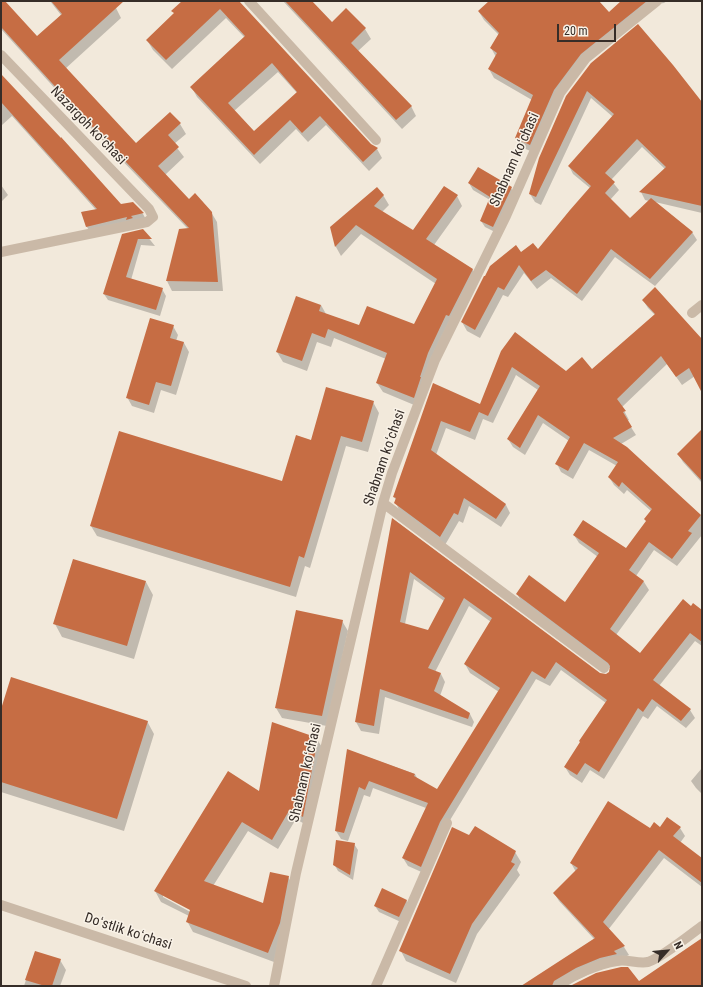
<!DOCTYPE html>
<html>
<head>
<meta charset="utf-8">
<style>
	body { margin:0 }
	#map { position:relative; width:703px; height:987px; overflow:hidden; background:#f2e9db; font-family:"Roboto Condensed",sans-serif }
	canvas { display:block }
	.frame { position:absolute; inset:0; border:2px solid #362d28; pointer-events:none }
	.north { position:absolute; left:647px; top:931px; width:40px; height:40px; -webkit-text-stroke:3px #f9f2e7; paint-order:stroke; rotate:63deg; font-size:11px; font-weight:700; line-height:16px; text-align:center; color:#362d28 }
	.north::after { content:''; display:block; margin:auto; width:14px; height:18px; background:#362d28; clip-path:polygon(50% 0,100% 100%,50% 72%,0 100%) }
	.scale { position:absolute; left:557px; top:24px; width:59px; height:18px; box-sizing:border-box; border:2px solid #362d28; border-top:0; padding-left:5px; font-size:12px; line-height:14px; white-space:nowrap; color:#362d28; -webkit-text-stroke:3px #f9f2e7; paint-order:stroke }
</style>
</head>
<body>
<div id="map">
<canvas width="703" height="987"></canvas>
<div class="frame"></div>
<div class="north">N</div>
<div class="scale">20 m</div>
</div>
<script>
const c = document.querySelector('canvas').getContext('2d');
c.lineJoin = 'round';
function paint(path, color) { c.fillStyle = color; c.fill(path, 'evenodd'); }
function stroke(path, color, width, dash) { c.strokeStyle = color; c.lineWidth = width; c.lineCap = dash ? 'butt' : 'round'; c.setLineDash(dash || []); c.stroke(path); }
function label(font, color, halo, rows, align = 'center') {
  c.font = font + ' "Roboto Condensed",sans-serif'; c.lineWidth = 3; c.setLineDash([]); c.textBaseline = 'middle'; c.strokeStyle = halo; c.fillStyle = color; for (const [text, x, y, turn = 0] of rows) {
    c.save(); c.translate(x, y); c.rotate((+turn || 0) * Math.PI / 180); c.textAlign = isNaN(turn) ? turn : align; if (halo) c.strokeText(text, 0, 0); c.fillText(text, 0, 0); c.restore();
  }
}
const shadow = new Path2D(`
	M 1,1 L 4,1 L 37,38 L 61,15 L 50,1 L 109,1 L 116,8 L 121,18 L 65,69 L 136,145 L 170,113 L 180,124 L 186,134 L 174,144 L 184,157 L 165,175 L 189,200 L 211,212 L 217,222 L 223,291 L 172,291 L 167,281 L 188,229 L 88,125 L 1,29 Z
	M 183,1 L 238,1 L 371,145 L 377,149 L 382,158 L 369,171 L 326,125 L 308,142 L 296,129 L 260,164 L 197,97 L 192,88 L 245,38 L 226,18 L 172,69 L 153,50 L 147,40 L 175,14 L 173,11 ZM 278,72 L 297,93 L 254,133 L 234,111 Z
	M 283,1 L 311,1 L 332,23 L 346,10 L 365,29 L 371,39 L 358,51 L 411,106 L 416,116 L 402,129 Z
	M 490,1 L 598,1 L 609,14 L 622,1 L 667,1 L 664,3 L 658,4 L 586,63 L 559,99 L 535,153 L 521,147 L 516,138 L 532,100 L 494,78 L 489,69 L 496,57 L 491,48 L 499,35 L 484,20 L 479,12 Z
	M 591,63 L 702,103 L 702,213 L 655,202 L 692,232 L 697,240 L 655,286 L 615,257 L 582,301 L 551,278 L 537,289 L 524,273 L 508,297 L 503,295 L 480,338 L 467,331 L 462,322 L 521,254 L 538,251 L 590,188 L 573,174 L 569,166 L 613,117 L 591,98 L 541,205 L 535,202 L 530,194 ZM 642,147 L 665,169 L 641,192 L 645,200 L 649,201 L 630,219 L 610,200 L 619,190 L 611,180 Z
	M 1,76 L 121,205 L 133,203 L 143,214 L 148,223 L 92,236 L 87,227 L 82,212 L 96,210 L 12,116 L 2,125 L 1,124 Z
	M 469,183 L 511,188 L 515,195 L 497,233 L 485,227 L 481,221 L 490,200 L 473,190 Z
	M 1,185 L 8,195 L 1,202 Z
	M 383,195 L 389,205 L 382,212 L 413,232 L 457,196 L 462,206 L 434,245 L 472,269 L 478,279 L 455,325 L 419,407 L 383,392 L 377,383 L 386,359 L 334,338 L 331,347 L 317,342 L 307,371 L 283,362 L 277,352 L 321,305 L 326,314 L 360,326 L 414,326 L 436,284 L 361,234 L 341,256 L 336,247 L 331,227 Z
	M 143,231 L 155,246 L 141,245 L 131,280 L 162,289 L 166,296 L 160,316 L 108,300 L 104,294 Z
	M 643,300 L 702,341 L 702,387 L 695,376 L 682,385 L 667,364 L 622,407 L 629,420 L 627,421 L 636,435 L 621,444 L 627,448 L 702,517 L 702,535 L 677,566 L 654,550 L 636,576 L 644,582 L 649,590 L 616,635 L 641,654 L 691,607 L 702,613 L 702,646 L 695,641 L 659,686 L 690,710 L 695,718 L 686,728 L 657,706 L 648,719 L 643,716 L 604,779 L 590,770 L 582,783 L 570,775 L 565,767 L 606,703 L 561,670 L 550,686 L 536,679 L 444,830 L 426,874 L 408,866 L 403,858 L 426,808 L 373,788 L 370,797 L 364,795 L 348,841 L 341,839 L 336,831 L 348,750 L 415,774 L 417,778 L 437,791 L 499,692 L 470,673 L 465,664 L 491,622 L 469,606 L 435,672 L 441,674 L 445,682 L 440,696 L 470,714 L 474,722 L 472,727 L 385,697 L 379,734 L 361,731 L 356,722 L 393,519 L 600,674 L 604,676 L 610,673 L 611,669 L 522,603 L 517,594 L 565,603 L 598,557 L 579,543 L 574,535 L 626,549 L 647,522 L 651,511 L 627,490 L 624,494 L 614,485 L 609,477 L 617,466 L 589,450 L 573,479 L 561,472 L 557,464 L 569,441 L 543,423 L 525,455 L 513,447 L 508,439 L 538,390 L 516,375 L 493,423 L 483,419 L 475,440 L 446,428 L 436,455 L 506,505 L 510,513 L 501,527 L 469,506 L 463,523 L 459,521 L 445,545 L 400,512 L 396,503 L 396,500 L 394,497 L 428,404 L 480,406 L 502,351 L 567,372 L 592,370 L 655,315 L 648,308 ZM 414,579 L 444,601 L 428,631 L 405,624 Z
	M 173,326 L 178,335 L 176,341 L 184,343 L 189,352 L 176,395 L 161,390 L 154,413 L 132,406 L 127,397 Z
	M 373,402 L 379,413 L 368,452 L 346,446 L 310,568 L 305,566 L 296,597 L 97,536 L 91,526 L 283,483 L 312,441 Z
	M 702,430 L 702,483 L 683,462 L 678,454 Z
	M 146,582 L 153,595 L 134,659 L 62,637 L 55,624 Z
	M 342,621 L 348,631 L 327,726 L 282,718 L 276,708 Z
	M 1,712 L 147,721 L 154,734 L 124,831 L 1,792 Z
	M 317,739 L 323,749 L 308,826 L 296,819 L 278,849 L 248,831 L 213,886 L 263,905 L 288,877 L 294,887 L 274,962 L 193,932 L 187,921 L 189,916 L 161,902 L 155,891 ZM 163,895 L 195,912 L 194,914 L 163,897 Z
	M 702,768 L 702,794 L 696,788 L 691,781 Z
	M 680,828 L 685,836 L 680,843 L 702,859 L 702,887 L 664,858 L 608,930 L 624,947 L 629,955 L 564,986 L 533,986 L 594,939 L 559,901 L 554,893 L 576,872 L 571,863 L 650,829 Z
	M 470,836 L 515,852 L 521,862 L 517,870 L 520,875 L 477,934 L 456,983 L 406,961 L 401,951 Z
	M 354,844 L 358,850 L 353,880 L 338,871 L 334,864 Z
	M 406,900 L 410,907 L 403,923 L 379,912 L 375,906 Z
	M 35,952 L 60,960 L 66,970 L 60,986 L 24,986 Z`);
const building = new Path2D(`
	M 1,1 L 5,1 L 37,36 L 62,14 L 51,1 L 124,1 L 59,60 L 136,143 L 170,112 L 181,123 L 168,135 L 179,147 L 158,166 L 189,199 L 195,193 L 212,212 L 218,282 L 166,281 L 179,229 L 189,228 L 81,115 L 1,27 Z
	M 182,1 L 239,1 L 371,144 L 378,148 L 363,162 L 320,116 L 302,133 L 290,120 L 254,155 L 190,87 L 245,36 L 220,9 L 166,60 L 146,40 L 174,13 L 171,11 ZM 272,63 L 297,92 L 254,131 L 228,103 Z
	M 285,1 L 312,1 L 332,22 L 346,8 L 366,28 L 351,43 L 412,106 L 396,120 Z
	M 489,1 L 599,1 L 609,12 L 621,1 L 647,1 L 581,54 L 554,90 L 530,145 L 515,138 L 533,95 L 488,69 L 497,53 L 490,48 L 499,33 L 478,11 Z
	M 638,24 L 673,65 L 702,102 L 702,206 L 639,192 L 666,167 L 637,139 L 605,173 L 615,182 L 605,193 L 630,218 L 651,198 L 693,232 L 650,279 L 611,249 L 577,294 L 546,270 L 531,281 L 519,265 L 504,290 L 498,287 L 475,330 L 461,322 L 484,276 L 485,276 L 490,266 L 516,245 L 521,252 L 533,243 L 538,249 L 570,210 L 591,186 L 568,166 L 614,114 L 587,91 L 536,197 L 529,194 L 539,158 L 566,96 L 591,63 Z
	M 1,74 L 61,138 L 61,137 L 121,204 L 133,202 L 144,213 L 131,216 L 133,218 L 126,220 L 127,217 L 86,227 L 81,212 L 97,209 L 1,102 Z
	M 478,167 L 512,187 L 493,227 L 480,221 L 490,197 L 468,183 Z
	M 444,186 L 458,195 L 426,239 L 473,269 L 449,316 L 446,315 L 428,353 L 420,377 L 421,377 L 414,398 L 376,383 L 387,353 L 328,329 L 325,338 L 312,333 L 302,361 L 276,352 L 296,296 L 321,305 L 319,311 L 359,325 L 367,306 L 414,324 L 437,279 L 356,225 L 335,247 L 330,227 L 377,187 L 384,195 L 374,206 L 413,230 Z
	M 143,229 L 152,239 L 138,239 L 126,277 L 163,288 L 156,310 L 103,294 L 122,234 Z
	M 655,287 L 702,339 L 702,393 L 689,368 L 676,377 L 661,356 L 617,399 L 626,411 L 623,412 L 632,427 L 613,438 L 627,447 L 701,515 L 688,531 L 692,533 L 672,559 L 649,542 L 629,570 L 644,581 L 610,629 L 640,653 L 683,599 L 691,606 L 693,603 L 702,610 L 702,642 L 690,633 L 653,680 L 691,709 L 681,721 L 652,699 L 643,712 L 638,708 L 599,772 L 585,763 L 577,775 L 564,767 L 580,742 L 579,741 L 607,700 L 556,662 L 545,679 L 532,671 L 440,822 L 421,867 L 402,858 L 428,803 L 369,781 L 365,790 L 359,787 L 344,833 L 335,831 L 347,749 L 415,774 L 414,776 L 437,789 L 500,688 L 464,664 L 492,618 L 464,598 L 428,668 L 441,673 L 434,691 L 470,713 L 468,719 L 380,689 L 374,726 L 355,722 L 392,518 L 600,673 L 606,674 L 609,672 L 610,666 L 608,663 L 516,594 L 529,575 L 565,602 L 599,553 L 573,535 L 583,520 L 626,548 L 646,521 L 644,519 L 652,509 L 622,482 L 619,487 L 608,477 L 618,462 L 584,443 L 568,471 L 555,464 L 570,437 L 538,415 L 520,448 L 507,439 L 540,386 L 512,367 L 488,416 L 479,412 L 470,432 L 441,421 L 431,450 L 506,504 L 496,519 L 464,498 L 458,515 L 454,513 L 440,537 L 394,503 L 396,498 L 393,497 L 433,383 L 480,404 L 501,351 L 515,332 L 566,371 L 582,357 L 592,369 L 655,314 L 642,300 ZM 410,572 L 445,598 L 428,630 L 400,622 Z
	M 150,318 L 174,325 L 170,338 L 184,342 L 171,386 L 156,382 L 149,405 L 126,398 Z
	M 326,387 L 374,401 L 362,442 L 341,436 L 304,558 L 299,556 L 290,587 L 90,526 L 119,431 L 282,481 L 296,435 L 311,440 Z
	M 702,429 L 702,481 L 677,454 Z
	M 73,559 L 146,581 L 127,646 L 53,624 Z
	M 296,610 L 343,620 L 322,716 L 275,708 Z
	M 11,677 L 148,721 L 117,819 L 1,782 L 1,709 Z
	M 272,722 L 318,738 L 303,817 L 290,809 L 272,840 L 242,822 L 204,881 L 263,903 L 270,872 L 289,876 L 280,923 L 268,953 L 186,922 L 190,910 L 154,891 L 228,771 L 259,791 Z
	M 608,801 L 650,828 L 654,822 L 660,827 L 667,817 L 681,827 L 673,836 L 702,858 L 702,883 L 659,850 L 603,922 L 625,946 L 614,951 L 617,954 L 600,958 L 576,968 L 554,981 L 552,986 L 521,986 L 595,938 L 553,893 L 578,868 L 570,863 Z
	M 475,826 L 516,851 L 511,862 L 515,864 L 472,924 L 450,974 L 399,951 L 452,827 L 469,835 Z
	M 336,840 L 355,843 L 350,875 L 333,865 Z
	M 382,888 L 407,900 L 399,917 L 374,906 Z
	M 702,938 L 702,986 L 570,986 L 596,973 L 621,967 L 628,967 L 639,981 Z
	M 35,951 L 61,959 L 52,986 L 45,986 L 25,980 Z`);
const minor = new Path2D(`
	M 249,1 L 376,140
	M 1,55 L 149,209 L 153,217 L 147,222 L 1,252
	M 692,313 L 702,305
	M 383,503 L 604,668
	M 274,986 L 296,873 L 383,503 L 392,473 L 435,360 L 506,216 L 560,93 L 586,58 L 657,1
	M 376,986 L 447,823
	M 558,986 C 573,975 598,964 617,961 C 627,959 638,964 648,962 C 661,958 690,935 702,926`);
const tertiary = new Path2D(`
	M 1,905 L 246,986`);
const streetNames = [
	["Nazargoh koʻchasi",88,126,46],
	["Shabnam koʻchasi",515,160,-66],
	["Shabnam koʻchasi",385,458,-71],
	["Shabnam koʻchasi",306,773,-77],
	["Doʻstlik koʻchasi",128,932,18]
];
paint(shadow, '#0003');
paint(building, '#c66d44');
stroke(minor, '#cab9a7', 10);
stroke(tertiary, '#cab9a7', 10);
label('14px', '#362d28', '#f9f2e7', streetNames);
</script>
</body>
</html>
